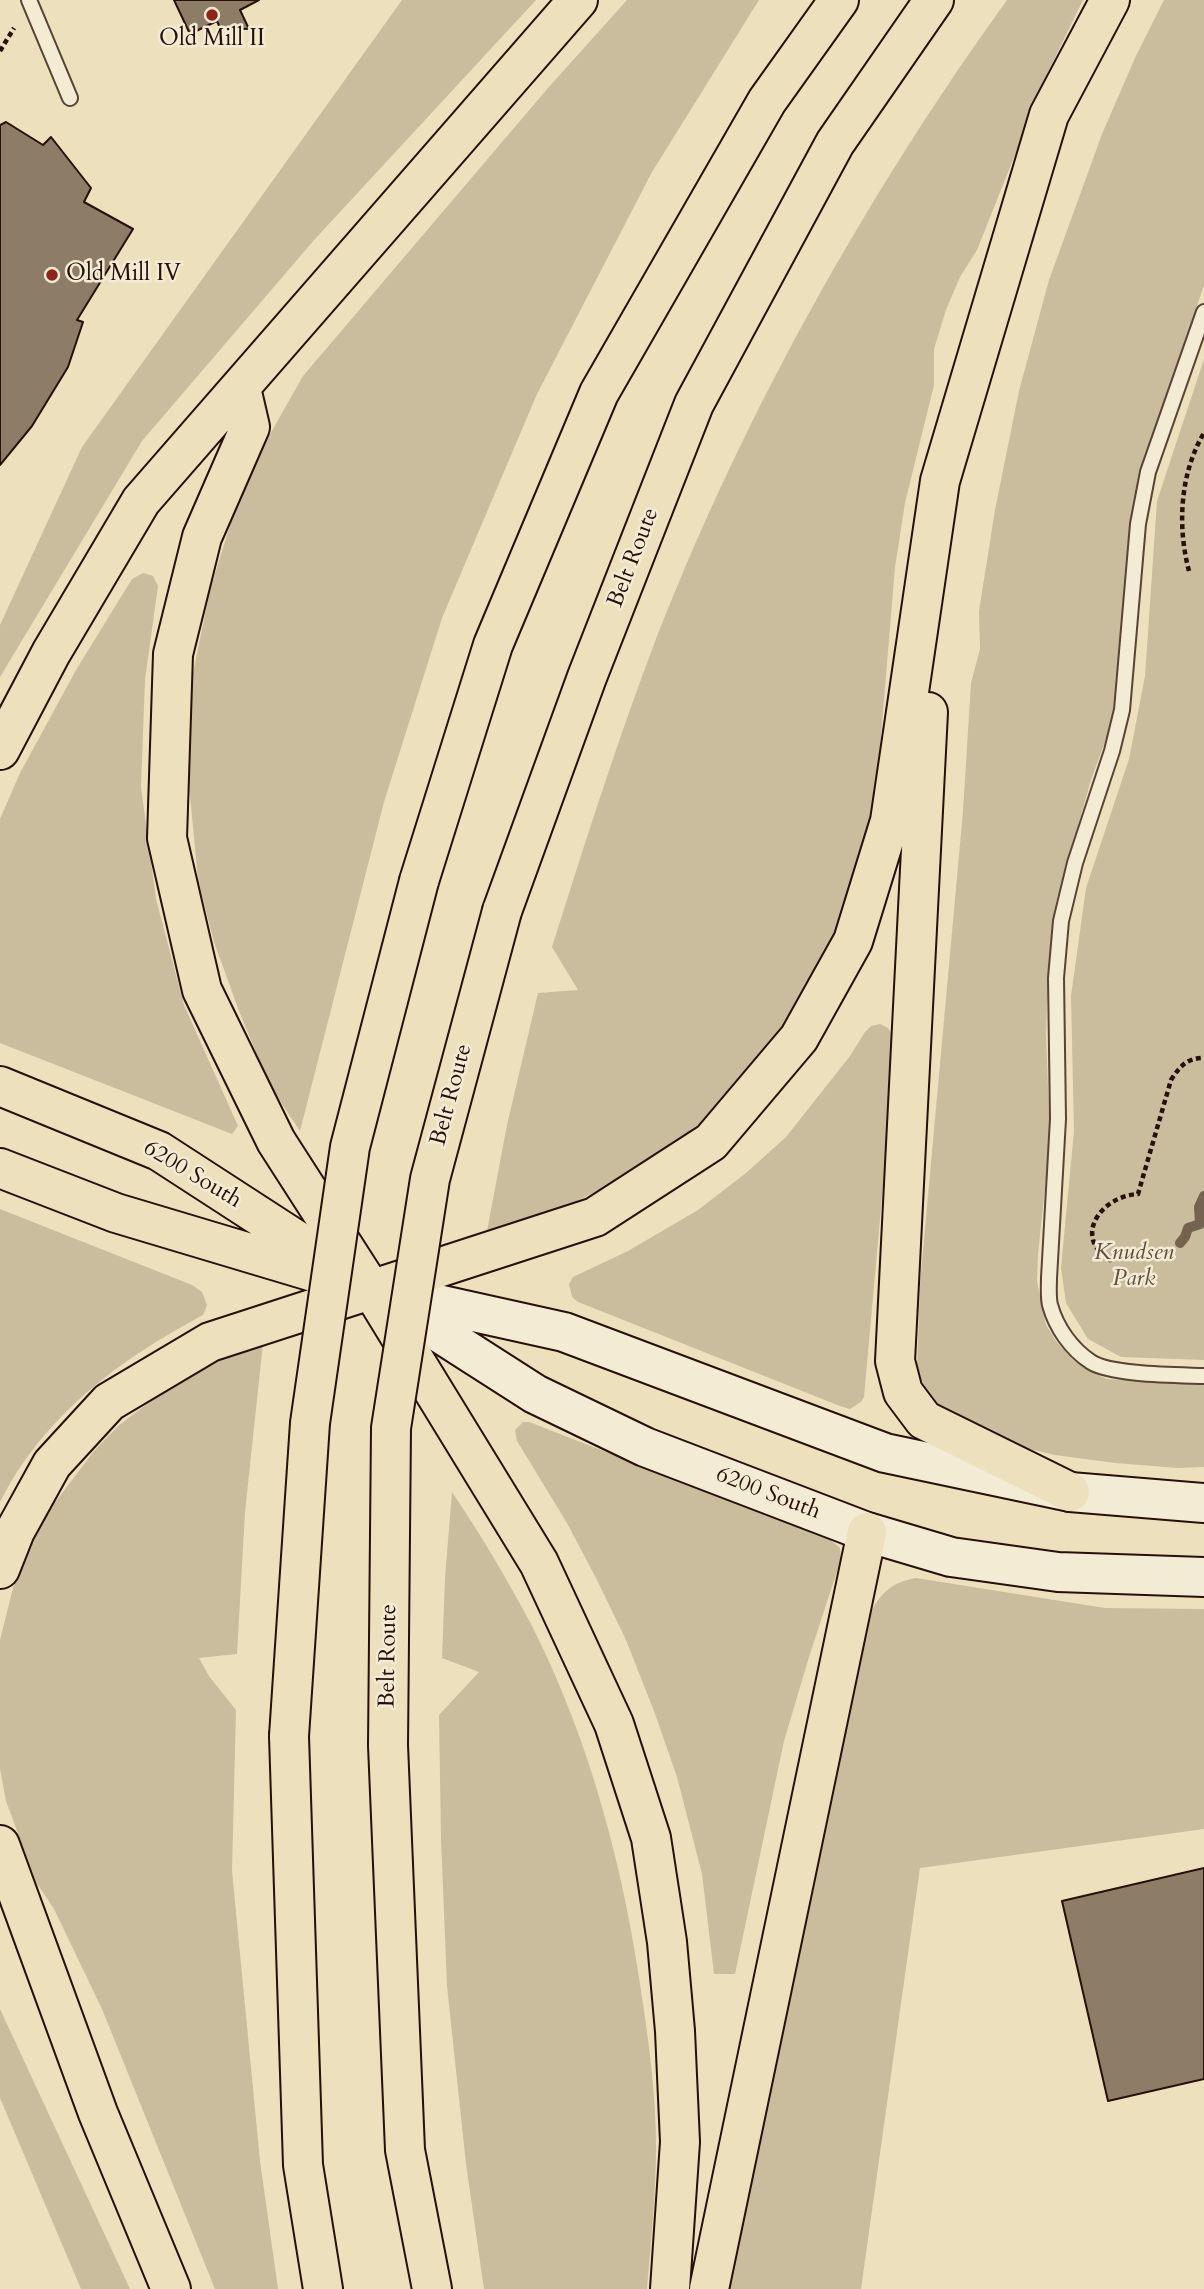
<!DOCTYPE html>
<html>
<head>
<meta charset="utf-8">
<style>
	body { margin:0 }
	canvas { display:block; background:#ece0bd }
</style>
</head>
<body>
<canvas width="1204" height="2289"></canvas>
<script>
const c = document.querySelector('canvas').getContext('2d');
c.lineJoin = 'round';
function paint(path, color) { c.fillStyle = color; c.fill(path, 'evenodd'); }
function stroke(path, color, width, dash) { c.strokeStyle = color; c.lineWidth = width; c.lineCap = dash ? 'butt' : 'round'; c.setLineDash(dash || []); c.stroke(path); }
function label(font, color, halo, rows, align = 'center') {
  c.font = font + ' Cardo,serif'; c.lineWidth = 5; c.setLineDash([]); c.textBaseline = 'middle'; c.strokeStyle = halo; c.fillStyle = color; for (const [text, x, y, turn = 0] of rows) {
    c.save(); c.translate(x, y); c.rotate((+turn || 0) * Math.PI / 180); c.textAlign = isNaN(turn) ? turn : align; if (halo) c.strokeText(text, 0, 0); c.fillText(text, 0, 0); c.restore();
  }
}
const green = new Path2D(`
	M 402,0 L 536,0 L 315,239 L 142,441 L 0,677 L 0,625 L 82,447 Z
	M 627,0 L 759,0 L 652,172 L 537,394 L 442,618 L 384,802 L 300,1131 L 270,1086 L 239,1011 L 214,942 L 198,880 L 188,774 L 193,673 L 210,590 L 236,506 L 269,436 L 303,376 L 548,88 Z
	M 1007,0 L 1083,0 L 1048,72 L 977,250 L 960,277 L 946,310 L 934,349 L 934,385 L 905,503 L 895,567 L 875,808 L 852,901 L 798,1013 L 714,1111 L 671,1147 L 627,1176 L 575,1202 L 526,1221 L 487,1231 L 507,1125 L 538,993 L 578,990 L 552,947 C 583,849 614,751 650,655 C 737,426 864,198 1007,0 Z
	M 1164,0 L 1204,0 L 1204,285 L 1142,469 L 1134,503 L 1130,543 L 1121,682 L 1111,725 L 1091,780 L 1062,882 L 1047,1003 L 1046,1034 L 1050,1142 L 1038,1254 L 1037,1282 L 1046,1325 L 1056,1341 L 1071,1358 L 1089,1371 L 1107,1379 L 1204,1384 L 1204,1467 L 1178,1468 L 1115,1463 L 1055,1455 L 1003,1443 L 967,1428 L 929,1400 L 917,1367 L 920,1284 L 963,811 L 971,683 L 980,649 L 979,611 L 995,510 L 1019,391 L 1049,280 L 1102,134 L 1135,58 Z
	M 1204,359 L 1204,1360 L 1121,1357 L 1088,1339 L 1066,1303 L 1061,1268 L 1074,1131 L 1071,996 L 1086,888 L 1129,759 L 1145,676 L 1157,501 Z
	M 143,573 L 153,576 L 158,586 L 145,680 L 141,787 L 156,899 L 184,1005 L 238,1126 L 232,1134 L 0,1043 L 0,819 L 20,773 L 76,670 L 132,579 Z
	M 880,1024 L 888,1028 L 896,1041 L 864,1397 L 861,1402 L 850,1409 L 840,1406 L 578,1302 L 572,1297 L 569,1284 L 573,1277 L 628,1251 L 698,1210 L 746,1173 L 786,1137 L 850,1056 L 865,1032 L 871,1026 Z
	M 0,1209 L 192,1285 L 202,1292 L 207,1305 L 203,1315 C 120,1359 43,1416 0,1502 Z
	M 263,1343 L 245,1512 L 237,1654 L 199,1658 L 209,1676 L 236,1710 L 232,1871 L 260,2161 L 278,2289 L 215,2289 L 102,2009 L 54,1909 L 36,1882 L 6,1801 L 0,1769 L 0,1640 L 13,1588 L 27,1551 L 47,1513 L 94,1451 L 118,1426 L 176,1382 L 210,1364 Z
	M 523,1422 L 529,1422 L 828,1538 L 840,1548 L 841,1559 L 809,1657 L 784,1741 L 735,1974 L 714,1974 L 702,1874 L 677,1777 L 654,1711 L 626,1640 L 597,1580 L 567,1523 L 517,1441 L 515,1430 Z
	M 452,1492 C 481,1535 507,1579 531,1624 C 591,1742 625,1873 643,2004 C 650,2051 656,2099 656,2146 C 656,2194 651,2241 647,2289 L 484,2289 L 466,2164 L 447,1986 L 441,1839 L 439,1715 L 479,1672 L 442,1658 L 445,1578 Z
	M 916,1578 L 1105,1608 L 1204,1609 L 1204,1829 L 920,1868 L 861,2289 L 720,2289 L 847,1686 L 872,1610 C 883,1590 894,1582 916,1578 Z
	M 0,2009 L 130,2289 L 81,2289 L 0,2098 Z`);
const stream = new Path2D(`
	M 1180,1243 L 1185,1237 L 1188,1228 L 1200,1224 L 1199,1207 L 1204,1196`);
const building = new Path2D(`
	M 174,0 L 259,0 L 240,10 L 249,29 L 220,28 L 217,21 L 190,34 Z
	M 6,122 L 43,145 L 51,137 L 91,188 L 84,202 L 133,229 L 77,320 L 83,322 L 68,367 L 32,426 L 0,465 L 0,125 Z
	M 1204,1868 L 1204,2079 L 1108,2101 L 1062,1901 Z`);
const path = new Path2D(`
	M 0,51 L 14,28
	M 1189,571 C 1177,526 1180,473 1204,433
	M 1116,1250 L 1110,1260 C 1072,1237 1101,1196 1138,1194 L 1171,1080 C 1180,1066 1187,1058 1204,1058`);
const service = new Path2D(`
	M 29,0 L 70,98
	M 1204,312 L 1148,472 L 1138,524 L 1122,710 L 1112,751 L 1075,863 L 1061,921 L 1056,978 L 1058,1119 L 1049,1278 C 1049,1286 1048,1297 1050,1305 C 1056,1327 1071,1349 1091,1362 C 1111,1375 1178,1375 1204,1376`);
const secondary = new Path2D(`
	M 397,1295 L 564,1332 L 885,1453 L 1070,1492 L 1204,1503
	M 382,1296 L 535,1394 L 645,1447 L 867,1532 L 951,1557 L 1058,1572 L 1204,1577`);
const primary = new Path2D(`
	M 0,1086 L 159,1151 L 358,1280
	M 0,1168 L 116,1213 L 330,1277`);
const motorway = new Path2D(`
	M 241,388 L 250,427 L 202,537 L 173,654 L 167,838 L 202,990 L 276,1141 L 371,1289 L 539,1563 L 614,1724 L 651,1838 L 667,1942 L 675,2031 L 680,2142 L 670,2289
	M 928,712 L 895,1361 L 903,1392 L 924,1420 L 1070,1492
	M 0,750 L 51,653 L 141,501 L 578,0
	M 419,881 L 493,645 L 599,393 L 767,101 L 839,0
	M 502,911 L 587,677 L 694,404 L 835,143 L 934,0
	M 0,1569 L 15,1531 L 52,1464 L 109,1402 L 210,1342 L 595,1217 L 711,1142 L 799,1038 L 853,941 L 890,821 L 940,481 L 1049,115 L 1110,0
	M 289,1736 L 303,2165 L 323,2289
	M 388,1745 L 405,2150 L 432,2289
	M 0,1845 L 98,2113 L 171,2289
	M 709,2289 L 867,1532`);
const motorwayBridge = new Path2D(`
	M 289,1736 L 310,1423 L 350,1147 L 419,881
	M 388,1745 L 391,1428 L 430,1179 L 502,911`);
const markers = [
	[212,15,7,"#8f2418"],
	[52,275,7,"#8f2418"]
];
const poiNames = [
	["Old Mill II",212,40],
	["Old Mill IV",66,275,"left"]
];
const streetNames = [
	["Belt Route",634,558,-69],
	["Belt Route",452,1095,-75],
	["6200 South",192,1175,31],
	["6200 South",768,1494,21],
	["Belt Route",389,1656,-89]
];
const parkNames = [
	["Knudsen",1134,1254],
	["Park",1134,1280]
];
paint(green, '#cabd9e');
stroke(stream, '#75624f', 10);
paint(building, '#8d7c66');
stroke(building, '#261008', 2);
stroke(service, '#584435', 18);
stroke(secondary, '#261008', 42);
stroke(primary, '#261008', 42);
stroke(motorway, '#261008', 42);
stroke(path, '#261008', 4.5, [5, 3.5]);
stroke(service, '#f3ebd4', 14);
stroke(secondary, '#f3ebd4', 38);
stroke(primary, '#ece0bd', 38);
stroke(motorway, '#ece0bd', 38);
stroke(motorwayBridge, '#261008', 42, []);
stroke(motorwayBridge, '#ece0bd', 38);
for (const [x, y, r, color] of markers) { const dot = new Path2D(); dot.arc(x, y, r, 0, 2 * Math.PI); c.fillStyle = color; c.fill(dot); stroke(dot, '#f3ebd4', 2.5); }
label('23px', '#261008', '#f3ebd4', poiNames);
label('23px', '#261008', '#f3ebd4', streetNames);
label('italic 23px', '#5f4d3c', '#f3ebd4', parkNames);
</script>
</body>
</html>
